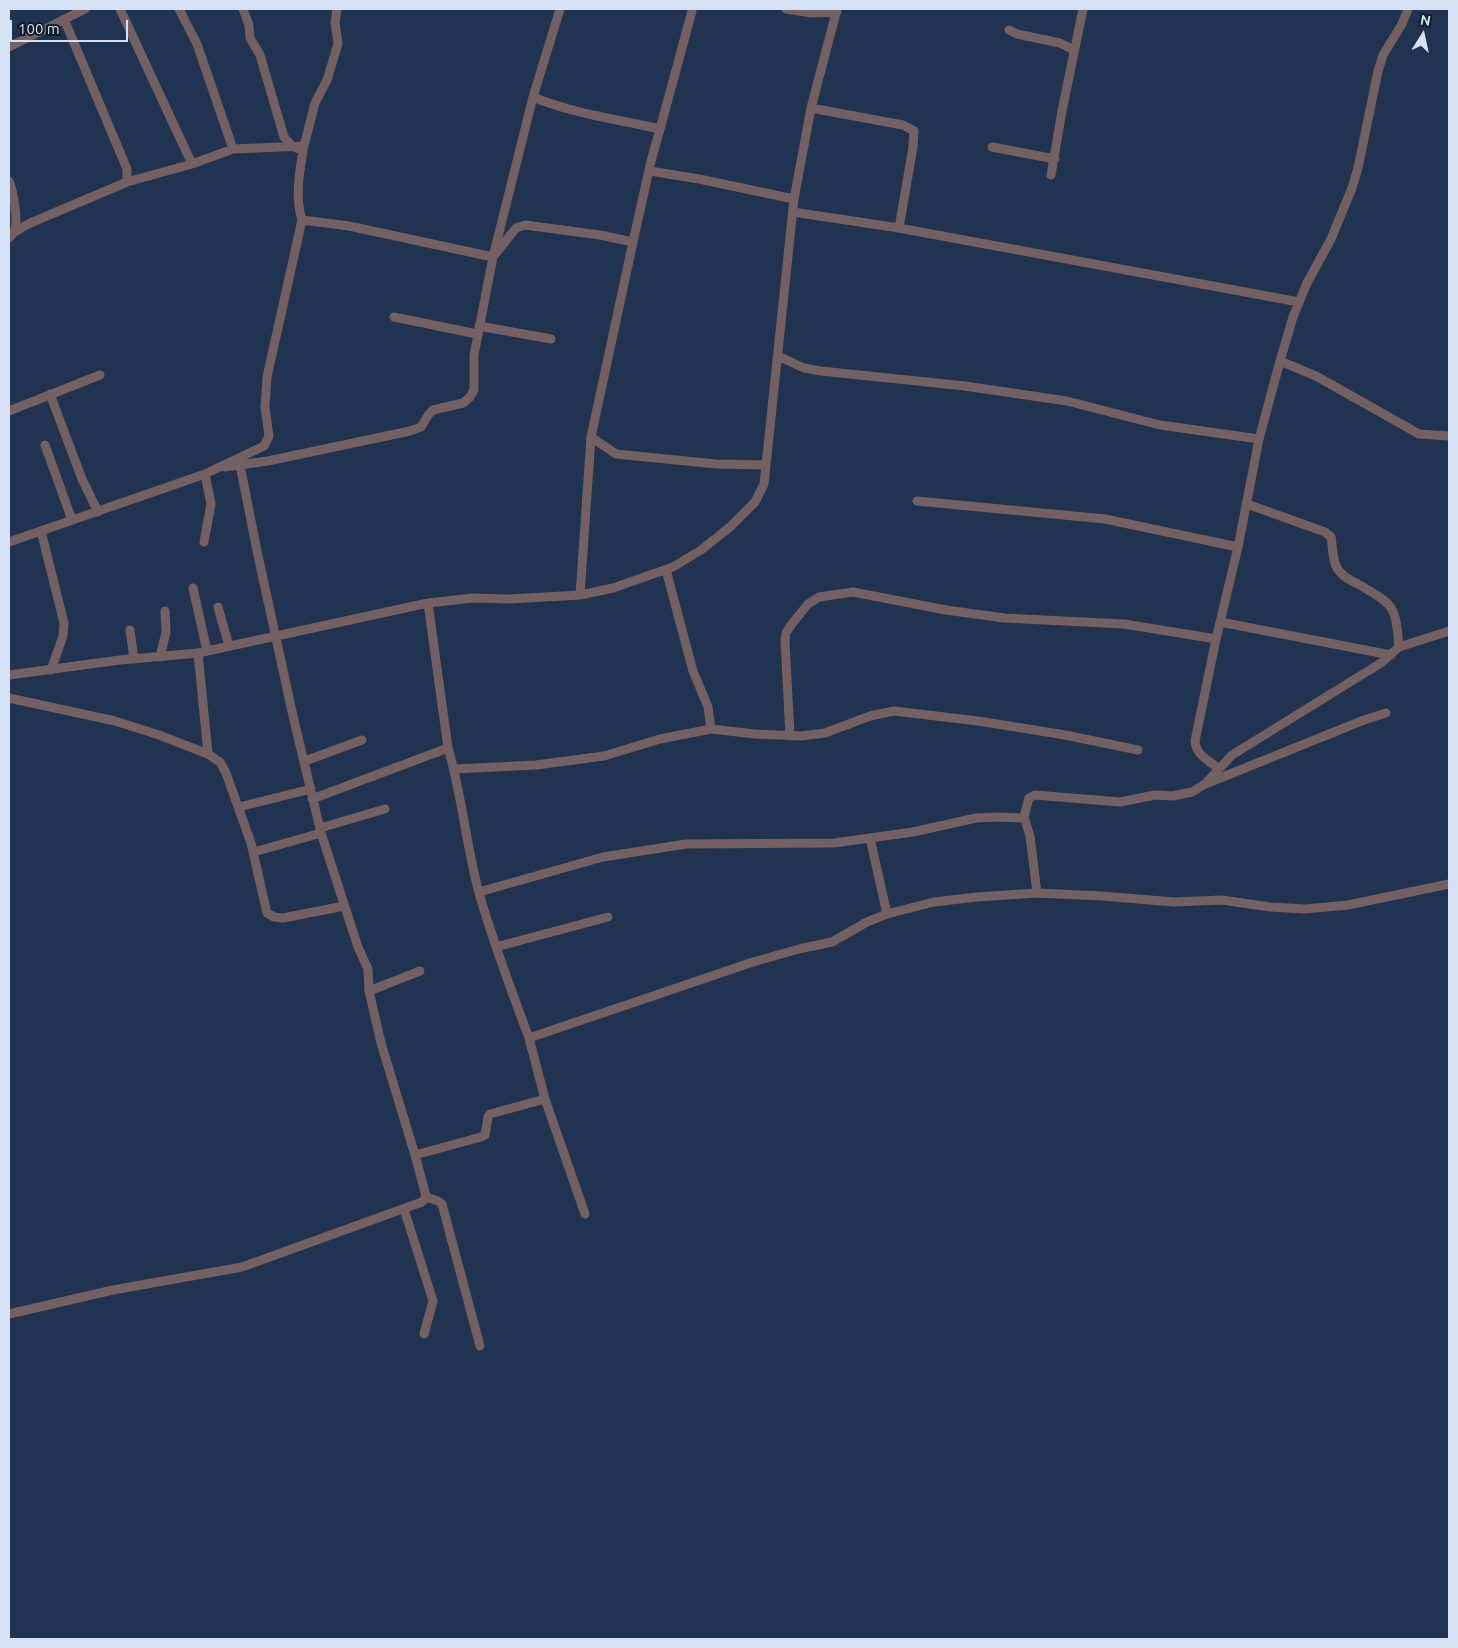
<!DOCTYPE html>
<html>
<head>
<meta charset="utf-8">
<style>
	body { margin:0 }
	#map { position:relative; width:1458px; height:1648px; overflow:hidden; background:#203451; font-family:Ubuntu,sans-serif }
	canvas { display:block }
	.frame { position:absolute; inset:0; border:10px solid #d5e2f5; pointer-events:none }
	.north { position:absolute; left:1398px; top:10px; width:50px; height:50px; -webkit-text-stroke:4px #121b29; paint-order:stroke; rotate:10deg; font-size:14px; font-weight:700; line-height:20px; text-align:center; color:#d5e2f5 }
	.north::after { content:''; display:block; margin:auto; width:18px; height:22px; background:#d5e2f5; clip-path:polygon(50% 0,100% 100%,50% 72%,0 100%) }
	.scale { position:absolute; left:10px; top:20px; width:118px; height:22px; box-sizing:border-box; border:2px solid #d5e2f5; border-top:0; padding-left:6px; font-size:15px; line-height:18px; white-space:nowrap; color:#d5e2f5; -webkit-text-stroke:4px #121b29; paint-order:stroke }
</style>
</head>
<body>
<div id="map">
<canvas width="1458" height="1648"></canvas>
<div class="frame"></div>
<div class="north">N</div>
<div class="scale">100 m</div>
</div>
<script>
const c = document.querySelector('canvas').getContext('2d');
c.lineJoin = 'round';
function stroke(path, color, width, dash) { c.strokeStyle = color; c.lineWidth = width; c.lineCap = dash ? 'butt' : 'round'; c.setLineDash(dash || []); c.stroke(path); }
const minor = new Path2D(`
	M 120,9 L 192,164
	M 179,9 L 197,44 L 233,149
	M 786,9 L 812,13 L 837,12
	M 64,19 L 127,169 L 127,182
	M 1009,30 L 1017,34 L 1060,43 L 1074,50
	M 9,47 L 85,9
	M 660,129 L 692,11
	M 992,147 L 1055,159
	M 650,171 L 699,179 L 794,199
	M 1051,175 L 1062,111 L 1083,9
	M 9,181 C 13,190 19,223 14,232 C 13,234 11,236 9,238
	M 793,212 L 899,228 L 913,147 L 914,131 L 903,125 L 811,108
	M 302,220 L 349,226 L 493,257 L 516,228 L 525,225 L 600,235 L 633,242 L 651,161 L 660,129 C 617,119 574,114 533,97
	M 899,228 L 1299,302
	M 15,232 L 28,224 L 127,182 L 192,164 L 233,149 L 304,146 L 315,103 L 327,80 L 338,44 L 335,22 L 337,9
	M 394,317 L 477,334
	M 479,326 L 551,339
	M 778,356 L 804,368 L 821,371 L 965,386 L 1067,401 L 1160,425 L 1259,439
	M 1280,361 L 1316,376 L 1419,434 L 1449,436
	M 50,394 L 82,479 L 98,512
	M 9,411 L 100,375
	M 591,437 L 616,454 L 716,464 L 766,465
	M 45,445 L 72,520
	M 240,465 L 257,551 L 293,716 L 321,833
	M 225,467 L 268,461 L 410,431 L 421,427 L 429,414 L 433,410 L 463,403 L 470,397 L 474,390 L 474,355 L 493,257 L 533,97 L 560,9
	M 917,501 L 1105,519 L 1238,547
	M 1247,504 L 1325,532 L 1331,537 C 1333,547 1332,563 1339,571 C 1344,577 1351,581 1358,584 C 1395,606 1395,604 1399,647
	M 41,531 L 64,623 L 63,636 L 51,670
	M 9,542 L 205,474 L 264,446 L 269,436 L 265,407 L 267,377 L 302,220 C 295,198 299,174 303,151 L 292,146 L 284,137 L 260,55 L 250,38 L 249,25 L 243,9
	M 204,542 L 211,504 L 205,474
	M 666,570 L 693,671 L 708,707 L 711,729
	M 193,588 L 207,651
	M 580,595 L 591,437 L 633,242
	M 428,603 L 448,748 C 462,795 466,845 479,893 C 493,942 511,990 529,1038
	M 218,607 L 229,646
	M 1220,622 L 1391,655
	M 130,630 L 134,659
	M 198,653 L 208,754
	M 160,657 L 166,632 L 165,611
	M 9,675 L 120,660 L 198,653 L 428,603 L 473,598 L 509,599 L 580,595 L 613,588 L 673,567 L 701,550 L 730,527 L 755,502 L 764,484 L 794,199 L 811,108 L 837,9
	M 9,698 L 115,721 L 159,735 L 208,754 L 220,762 L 226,773 L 251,843 L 267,913 L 274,917 L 283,918 L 344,906
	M 790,736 L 785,641 L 786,633 L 791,625 L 808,604 L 819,597 L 853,592 L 946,610 L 1004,618 L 1124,624 L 1216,639
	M 305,761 L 362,740
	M 1218,768 C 1208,760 1196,755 1195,741 L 1216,639 L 1238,547 L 1259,439 L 1280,361 L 1293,317 L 1307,283 L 1331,239 L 1352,188 L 1358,168 L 1378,71 L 1383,55 L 1402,24 L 1408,9
	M 455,769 L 536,765 L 604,756 L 660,739 L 711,729 L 755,734 L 801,736 L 825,733 L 870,716 L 894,711 L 978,721 L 1065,735 L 1138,750
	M 1208,783 L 1364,720 L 1386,713
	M 312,799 L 448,748
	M 239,807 L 311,789
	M 1024,817 L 1030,836 L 1037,893
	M 320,828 L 385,809
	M 870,838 L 887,914
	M 254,852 L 321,833 L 358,947 L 368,969 L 369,991 L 381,1043 L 415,1155
	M 479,892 L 603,857 L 686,844 L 834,843 L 913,832 L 976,818 L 998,817 L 1020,818 L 1024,817 L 1029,798 L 1035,795 L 1120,802 L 1155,795 L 1173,796 L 1192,792 L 1205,784 L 1232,755 L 1381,663 L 1399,647 L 1449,631
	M 496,947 L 608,917
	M 369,991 L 420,971
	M 545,1099 L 585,1214
	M 426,1197 L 438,1201 L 442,1204 L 480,1346
	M 404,1209 L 433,1301 L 424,1334
	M 9,1314 L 113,1290 L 242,1267 L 422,1202 L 426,1197 L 425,1192 L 415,1155 L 481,1137 L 485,1135 L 488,1117 L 490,1114 L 545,1099 L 529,1038 L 753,962 L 799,949 L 832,942 L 867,922 L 887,914 L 934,902 L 977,897 L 1037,893 L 1102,896 L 1174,902 L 1222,900 L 1270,907 L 1305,909 L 1348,905 L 1449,884`);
stroke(minor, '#746060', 9);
</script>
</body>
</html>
